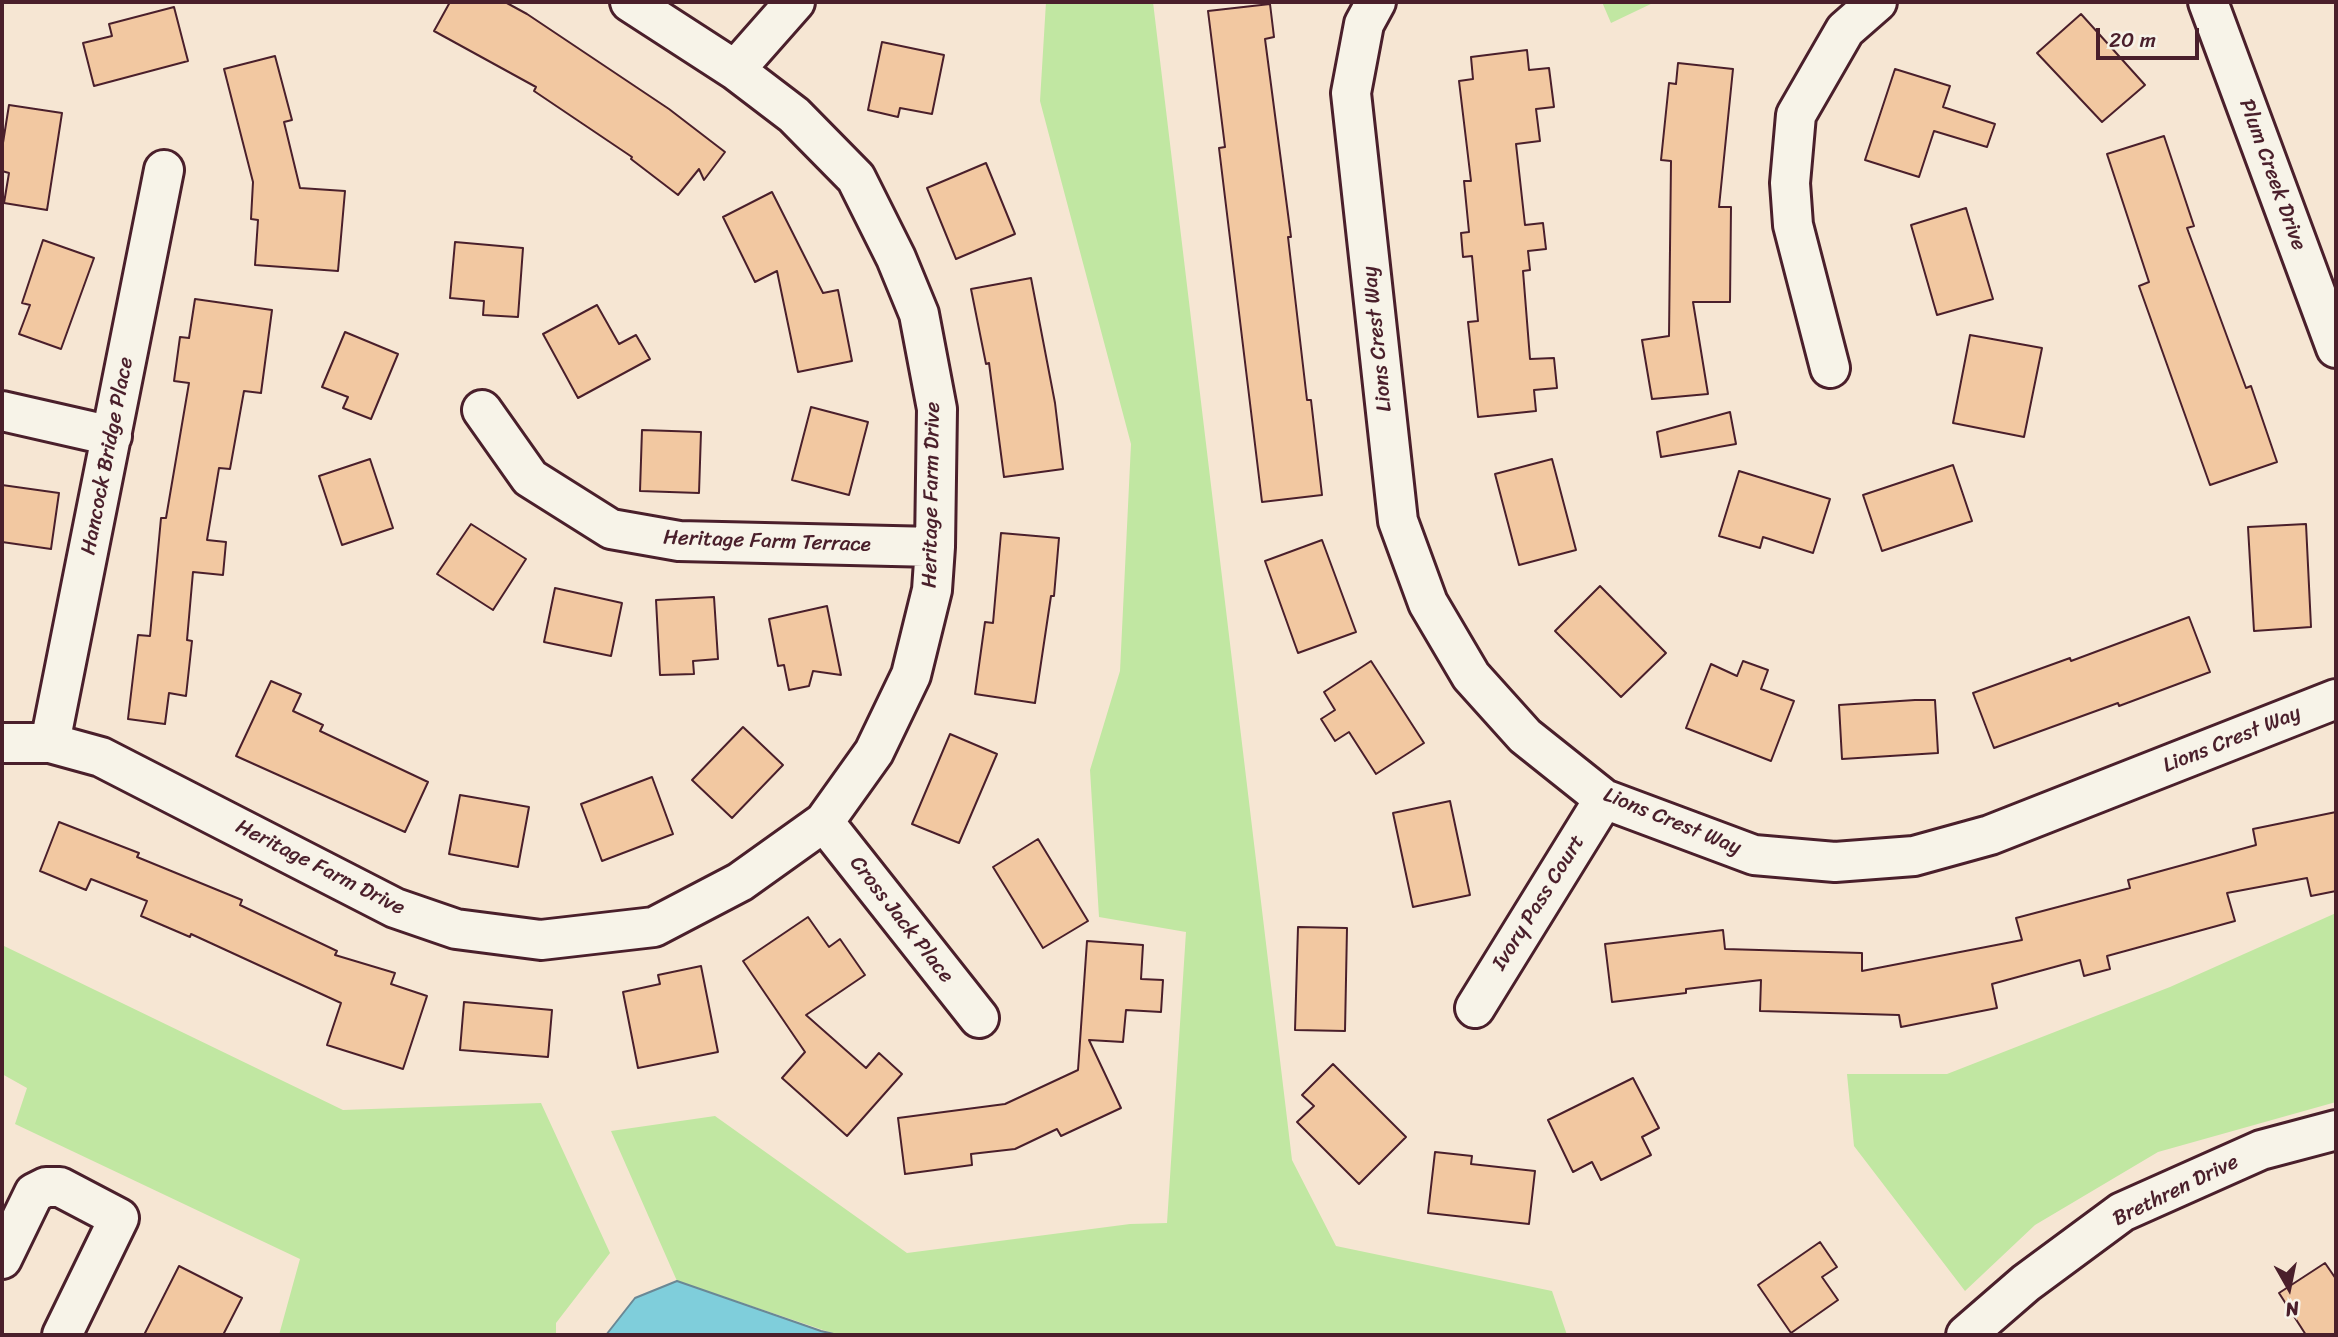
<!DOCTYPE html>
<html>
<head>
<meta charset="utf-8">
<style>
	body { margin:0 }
	#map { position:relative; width:2338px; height:1337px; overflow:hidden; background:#f6e6d3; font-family:Sriracha,sans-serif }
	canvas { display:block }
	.frame { position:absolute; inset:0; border:4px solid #4a1f2b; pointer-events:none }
	.north { position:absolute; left:2254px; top:1253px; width:70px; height:70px; -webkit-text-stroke:5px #f7f3e8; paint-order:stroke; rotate:171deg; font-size:19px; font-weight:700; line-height:28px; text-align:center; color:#4a1f2b }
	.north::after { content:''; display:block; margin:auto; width:24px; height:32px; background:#4a1f2b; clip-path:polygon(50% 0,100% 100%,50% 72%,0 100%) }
	.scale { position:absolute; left:2096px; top:28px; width:103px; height:32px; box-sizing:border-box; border:4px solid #4a1f2b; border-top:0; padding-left:9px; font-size:21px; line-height:24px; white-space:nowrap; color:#4a1f2b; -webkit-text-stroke:5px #f7f3e8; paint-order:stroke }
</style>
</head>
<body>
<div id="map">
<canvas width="2338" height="1337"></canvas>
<div class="frame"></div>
<div class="north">N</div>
<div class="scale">20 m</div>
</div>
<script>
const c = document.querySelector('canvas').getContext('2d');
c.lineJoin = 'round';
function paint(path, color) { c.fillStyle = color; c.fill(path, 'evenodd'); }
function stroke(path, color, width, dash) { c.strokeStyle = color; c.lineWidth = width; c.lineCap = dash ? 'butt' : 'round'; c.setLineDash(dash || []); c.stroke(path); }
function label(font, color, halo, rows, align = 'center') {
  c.font = font + ' Sriracha,sans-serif'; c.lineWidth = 7; c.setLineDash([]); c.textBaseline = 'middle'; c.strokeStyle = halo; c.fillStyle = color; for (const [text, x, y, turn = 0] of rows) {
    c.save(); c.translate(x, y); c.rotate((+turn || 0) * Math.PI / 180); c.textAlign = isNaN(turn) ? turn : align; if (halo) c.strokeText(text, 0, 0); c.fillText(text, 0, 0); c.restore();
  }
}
const green = new Path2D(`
	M 1046,2 L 1153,2 L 1292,1160 L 1336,1246 L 1552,1291 L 1567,1335 L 838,1335 L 677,1281 L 611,1131 L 715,1116 L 907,1253 L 1130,1224 L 1167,1223 L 1186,932 L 1099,917 L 1090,770 L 1120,671 L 1131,444 L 1040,101 Z
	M 1602,2 L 1655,2 L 1611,23 Z
	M 2336,913 L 2336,1102 L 2158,1152 L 2035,1225 L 1965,1291 L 1854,1146 L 1847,1074 L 1947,1074 L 2170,987 Z
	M 2,945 L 343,1110 L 541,1103 L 610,1253 L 556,1323 L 556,1335 L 279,1335 L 300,1259 L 15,1124 L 27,1088 L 2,1074 Z`);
const water = new Path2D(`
	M 677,1281 L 821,1331 L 838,1335 L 606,1335 L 635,1298 Z`);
const building = new Path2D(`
	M 450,2 L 505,2 L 527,14 L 669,109 L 725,152 L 704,180 L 699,169 L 678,195 L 631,159 L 632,157 L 534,91 L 536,87 L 434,31 Z
	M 1270,4 L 1274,37 L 1265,39 L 1291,237 L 1288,237 L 1307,400 L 1311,400 L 1322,495 L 1262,502 L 1219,148 L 1225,147 L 1208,11 Z
	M 174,7 L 188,61 L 94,86 L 83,43 L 112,36 L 109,24 Z
	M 2081,14 L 2145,85 L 2102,122 L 2037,53 Z
	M 882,42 L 944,55 L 932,114 L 900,108 L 898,117 L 868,110 Z
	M 1527,50 L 1529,70 L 1549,68 L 1554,107 L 1536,109 L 1540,141 L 1516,144 L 1525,225 L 1543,223 L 1546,249 L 1528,251 L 1530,270 L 1523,271 L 1530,359 L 1554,358 L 1557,388 L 1534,390 L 1536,411 L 1478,417 L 1468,322 L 1478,321 L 1472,256 L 1463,257 L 1461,233 L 1469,232 L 1464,181 L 1471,181 L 1459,81 L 1473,79 L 1471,57 Z
	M 275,56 L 292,120 L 284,122 L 300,188 L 345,191 L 338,271 L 255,265 L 258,220 L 251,219 L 253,182 L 224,69 Z
	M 1678,63 L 1733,69 L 1719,207 L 1731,207 L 1730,302 L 1693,302 L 1708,394 L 1652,399 L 1642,340 L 1669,336 L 1671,161 L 1661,160 L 1669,83 L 1676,84 Z
	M 1895,69 L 1950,86 L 1943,107 L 1995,124 L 1987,147 L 1934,131 L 1919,177 L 1865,160 Z
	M 9,105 L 62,113 L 47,210 L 4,203 L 9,173 L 2,171 L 2,149 Z
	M 2164,136 L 2194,226 L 2187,228 L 2246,388 L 2251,386 L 2277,462 L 2210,485 L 2139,286 L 2149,282 L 2107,154 Z
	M 986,163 L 1015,234 L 956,259 L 927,188 Z
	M 772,192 L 823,293 L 838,290 L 852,361 L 798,372 L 777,271 L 755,282 L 723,217 Z
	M 1966,208 L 1993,299 L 1937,315 L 1911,225 Z
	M 43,240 L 94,258 L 61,349 L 19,334 L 30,305 L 22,303 Z
	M 455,242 L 523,248 L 518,317 L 483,315 L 484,301 L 450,298 Z
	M 1031,278 L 1055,403 L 1063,469 L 1004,477 L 989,363 L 986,364 L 971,289 Z
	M 195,299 L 272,310 L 261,393 L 244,391 L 230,469 L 219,468 L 207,540 L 226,542 L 223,575 L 193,572 L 187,640 L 192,641 L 186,696 L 169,693 L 165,724 L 128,719 L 138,635 L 150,636 L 161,518 L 166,518 L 189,383 L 174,381 L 180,337 L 189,338 Z
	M 597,305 L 619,344 L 636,335 L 650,359 L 578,398 L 543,334 Z
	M 345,332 L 398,354 L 371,419 L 343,408 L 348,397 L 322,387 Z
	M 1970,335 L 2042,348 L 2024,437 L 1953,423 Z
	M 811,407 L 868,422 L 849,495 L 792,480 Z
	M 1730,412 L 1736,444 L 1661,457 L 1657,432 Z
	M 642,430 L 701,432 L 699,493 L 640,491 Z
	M 370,459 L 393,528 L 342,545 L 319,476 Z
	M 1552,459 L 1576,550 L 1519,565 L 1495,474 Z
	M 1953,465 L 1972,521 L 1882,551 L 1863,495 Z
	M 1739,471 L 1830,499 L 1813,553 L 1763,537 L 1760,548 L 1719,536 Z
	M 2,485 L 59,493 L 51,549 L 2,542 Z
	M 471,524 L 526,559 L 493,610 L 437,574 Z
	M 2306,524 L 2311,627 L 2254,631 L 2248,527 Z
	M 1001,533 L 1059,538 L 1054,596 L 1051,596 L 1035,703 L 975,694 L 985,622 L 993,623 Z
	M 1322,540 L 1356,632 L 1298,653 L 1265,561 Z
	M 1600,586 L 1666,653 L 1621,697 L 1555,631 Z
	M 555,588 L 622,603 L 611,656 L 544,642 Z
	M 714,597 L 718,659 L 693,661 L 694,674 L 660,675 L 656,600 Z
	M 827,606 L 841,675 L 813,671 L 809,686 L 789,690 L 784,665 L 778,666 L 769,619 Z
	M 2189,617 L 2210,672 L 2119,706 L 2118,703 L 1994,748 L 1973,693 L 2070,658 L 2071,661 Z
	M 1371,661 L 1424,743 L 1376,774 L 1349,732 L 1335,741 L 1321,719 L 1335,710 L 1324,692 Z
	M 1743,661 L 1768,670 L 1761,689 L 1794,701 L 1771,761 L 1686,728 L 1711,664 L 1737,676 Z
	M 271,681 L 301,694 L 293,711 L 323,725 L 320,731 L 428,782 L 405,832 L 236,756 Z
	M 1915,700 L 1935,700 L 1938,753 L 1842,759 L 1839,705 Z
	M 743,727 L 783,765 L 732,818 L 692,780 Z
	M 950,734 L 997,754 L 959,843 L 912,824 Z
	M 652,777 L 673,834 L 602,861 L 581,804 Z
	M 460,795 L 529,807 L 518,867 L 449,854 Z
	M 1450,801 L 1470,895 L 1413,907 L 1393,813 Z
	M 2336,812 L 2336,891 L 2311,896 L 2307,878 L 2227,893 L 2235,921 L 2107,956 L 2110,969 L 2084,976 L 2080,960 L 1992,984 L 1997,1008 L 1901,1027 L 1899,1015 L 1760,1011 L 1761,980 L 1686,989 L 1686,993 L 1612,1002 L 1605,944 L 1723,930 L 1725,949 L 1862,953 L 1862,971 L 2022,940 L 2016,918 L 2130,888 L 2128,880 L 2256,845 L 2253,829 Z
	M 59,822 L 139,853 L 137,857 L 242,900 L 240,905 L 337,951 L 335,955 L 395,973 L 391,984 L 427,996 L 403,1069 L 327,1045 L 341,1003 L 191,934 L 190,937 L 141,916 L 147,901 L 91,879 L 86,890 L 40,871 Z
	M 1038,839 L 1088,921 L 1043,948 L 993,867 Z
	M 808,917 L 829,947 L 840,939 L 865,975 L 806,1015 L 866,1068 L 879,1053 L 902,1074 L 847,1136 L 782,1078 L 805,1052 L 743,961 Z
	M 1298,927 L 1347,928 L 1345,1031 L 1295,1030 Z
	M 1087,941 L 1143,945 L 1141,979 L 1163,980 L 1161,1012 L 1126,1010 L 1123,1042 L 1089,1040 L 1121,1108 L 1061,1136 L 1057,1129 L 1015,1149 L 971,1154 L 972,1165 L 905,1174 L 898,1118 L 1005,1104 L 1078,1070 Z
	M 701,966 L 718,1052 L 638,1068 L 623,992 L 660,984 L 658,975 Z
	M 464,1002 L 552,1010 L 548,1057 L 460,1050 Z
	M 1333,1064 L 1406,1137 L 1359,1184 L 1297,1122 L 1314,1106 L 1302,1095 Z
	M 1633,1078 L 1659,1128 L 1642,1137 L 1651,1155 L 1601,1180 L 1592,1162 L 1573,1172 L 1548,1120 Z
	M 1435,1152 L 1472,1156 L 1471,1164 L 1535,1171 L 1529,1224 L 1428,1213 Z
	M 1820,1242 L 1837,1267 L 1822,1277 L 1838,1300 L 1791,1333 L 1758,1285 Z
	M 2325,1263 L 2336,1279 L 2336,1335 L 2306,1335 L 2279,1293 Z
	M 179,1266 L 242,1298 L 223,1335 L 144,1335 Z`);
const minor = new Path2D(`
	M 1376,2 L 1364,24 L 1351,93 L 1398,521 L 1428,603 L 1471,676 L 1525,736 L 1604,799 L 1754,855 L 1835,862 L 1914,856 L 1990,835 L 2336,699
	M 2208,2 L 2336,348
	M 735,70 L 795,2
	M 1830,368 L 1793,225 L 1790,183 L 1796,115 L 1845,30 L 1877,2
	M 482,410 L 530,478 L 611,529 L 679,541 L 935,547
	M 2,411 L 112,436
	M 2,743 L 50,743 L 101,757 L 395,908 L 456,929 L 541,940 L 654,927 L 740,882 L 824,822 L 874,752 L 911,675 L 932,590 L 935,547 L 937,409 L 919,314 L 896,258 L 856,178 L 794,115 L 735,70 L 630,2
	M 50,743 L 164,170
	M 824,822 L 979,1018
	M 1475,1008 L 1604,799
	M 2,1259 L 34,1193 L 46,1187 L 60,1187 L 119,1218 L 62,1335
	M 1966,1335 L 2026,1283 L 2122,1212 L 2261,1150 L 2336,1130`);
const streetNames = [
	["Plum Creek Drive",2272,175,70],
	["Lions Crest Way",1378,339,-96],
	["Hancock Bridge Place",108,456,-79],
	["Heritage Farm Drive",932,495,-89],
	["Heritage Farm Terrace",767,542,2],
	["Lions Crest Way",2232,740,-22],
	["Lions Crest Way",1672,822,22],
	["Heritage Farm Drive",320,868,27],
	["Ivory Pass Court",1539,903,-58],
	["Cross Jack Place",901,920,52],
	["Brethren Drive",2176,1191,-26]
];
paint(green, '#c1e7a2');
paint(water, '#7fcedb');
stroke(water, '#6a8895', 2);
paint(building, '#f2c8a1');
stroke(building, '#4a1f2b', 2);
stroke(minor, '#4a1f2b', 44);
stroke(minor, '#f7f3e8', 38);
label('21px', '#4a1f2b', '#f7f3e8', streetNames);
</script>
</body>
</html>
